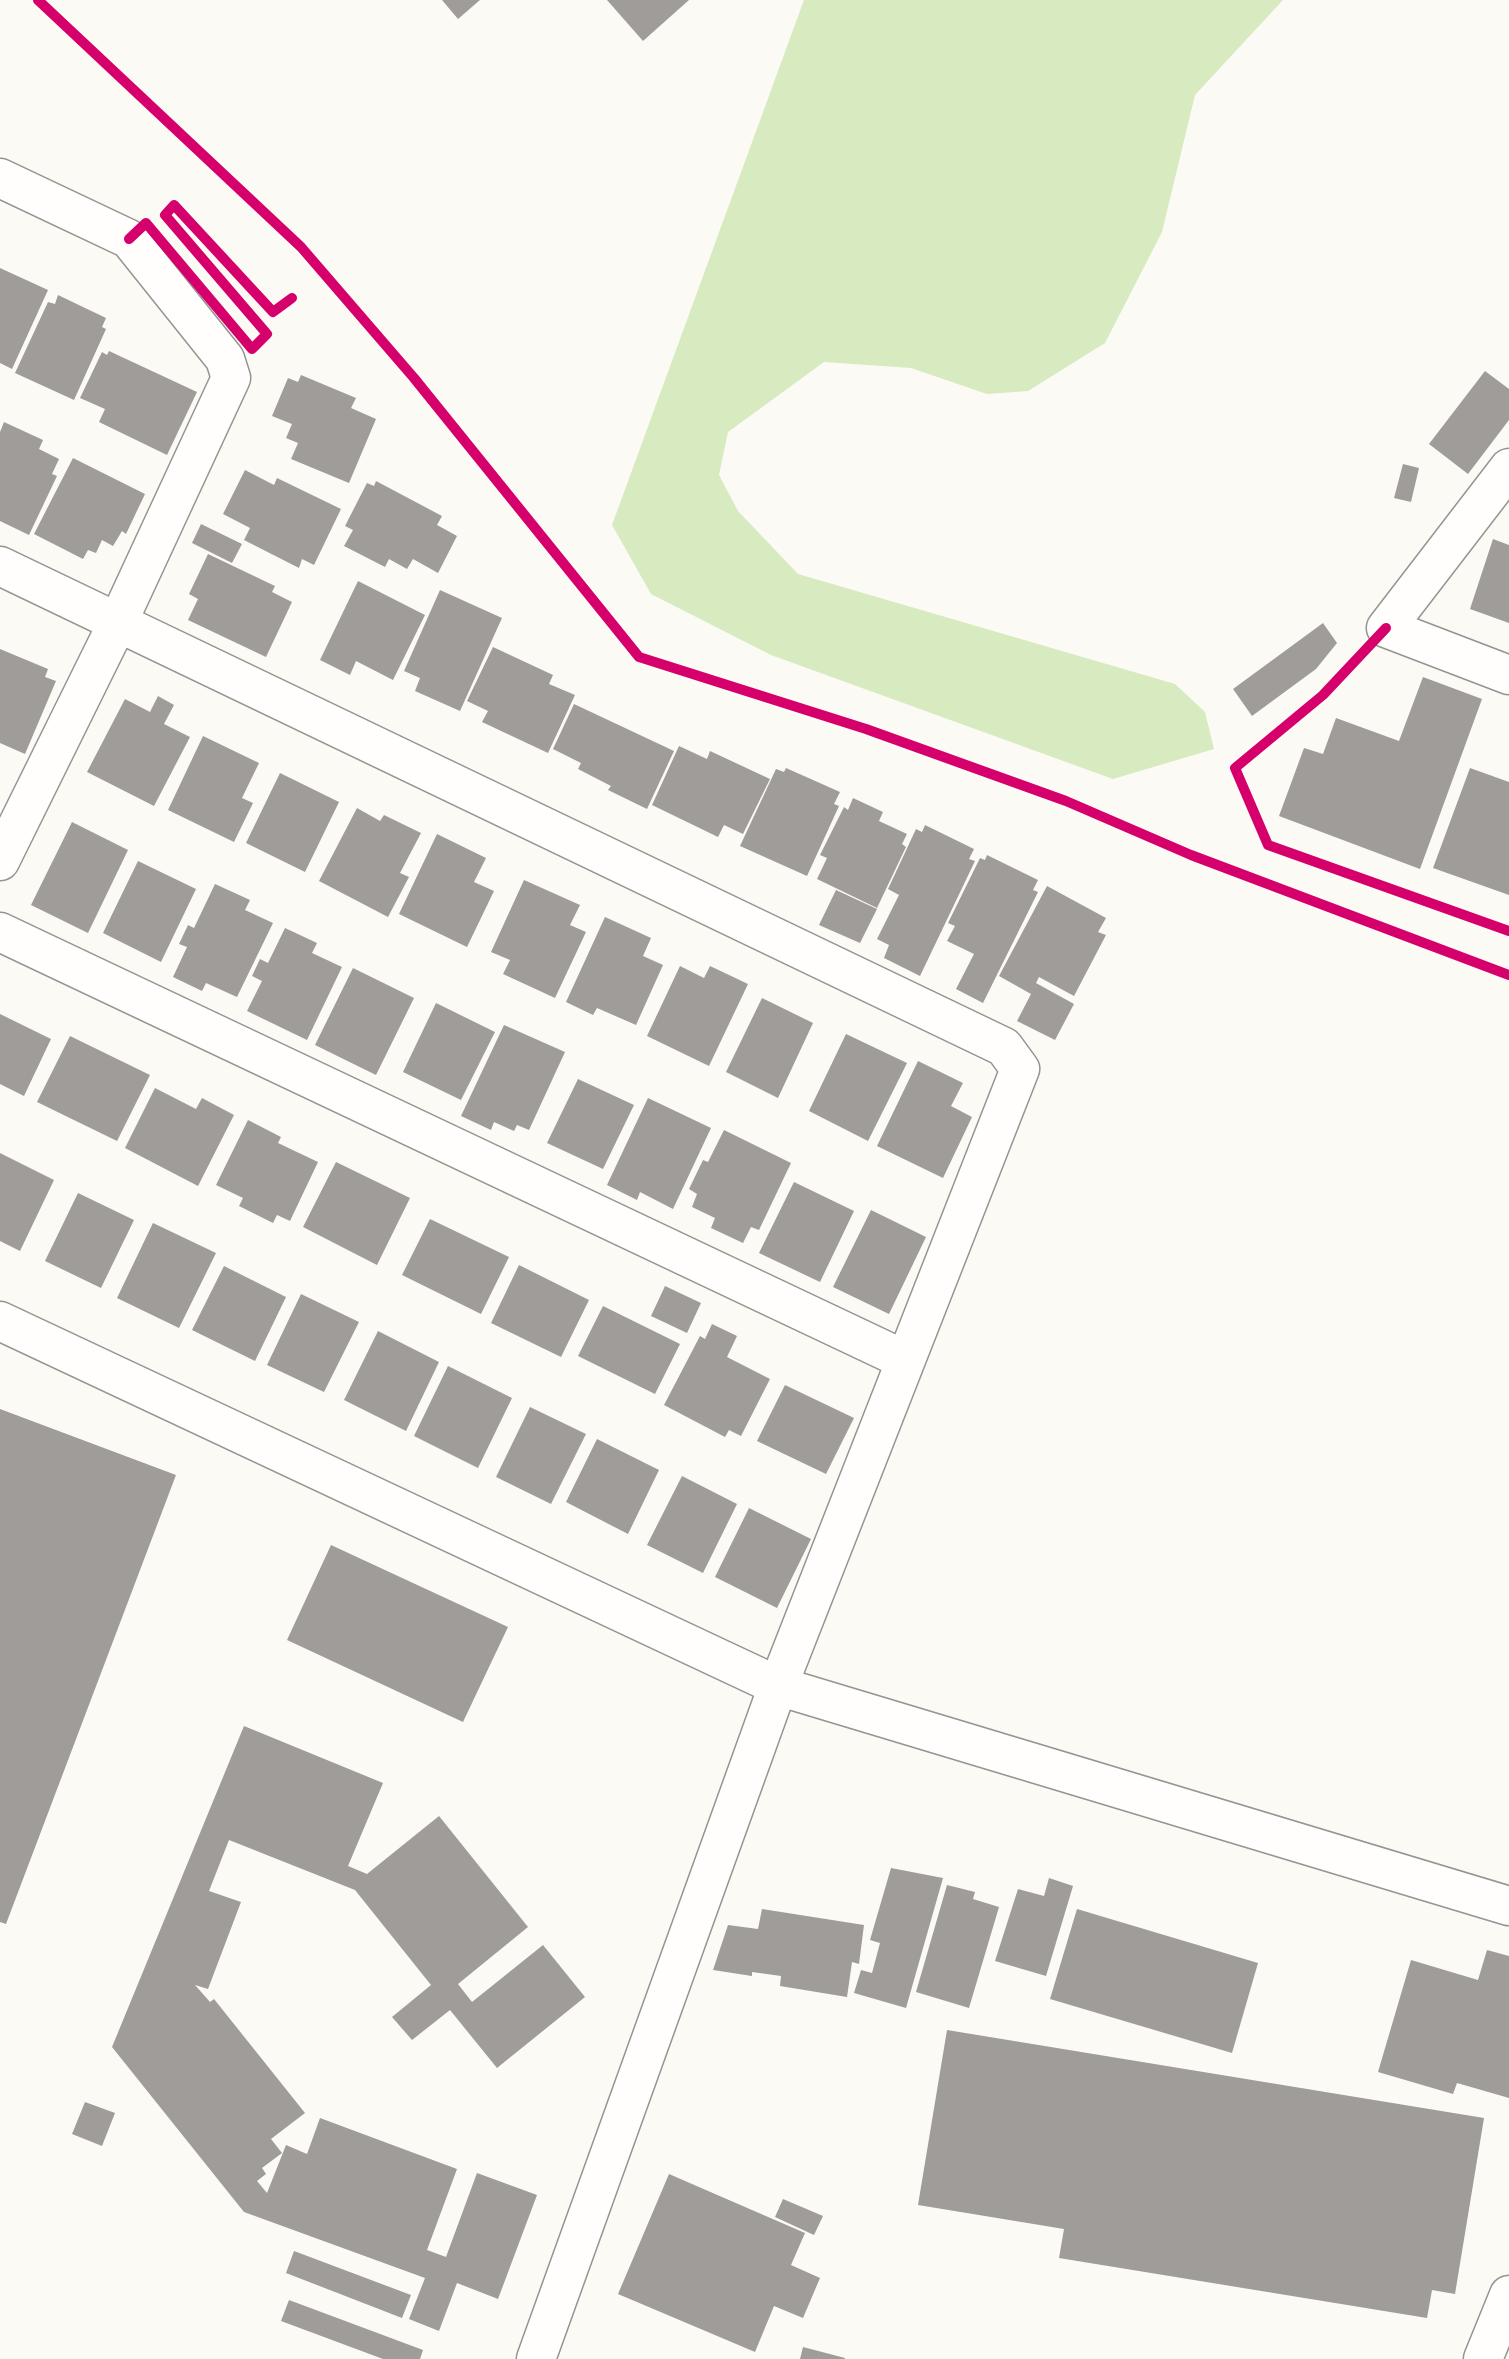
<!DOCTYPE html>
<html>
<head>
<meta charset="utf-8">
<style>
	body { margin:0 }
	canvas { display:block; background:#fcfaf4 }
</style>
</head>
<body>
<canvas width="1509" height="2359"></canvas>
<script>
const c = document.querySelector('canvas').getContext('2d');
c.lineJoin = 'round';
function paint(path, color) { c.fillStyle = color; c.fill(path, 'evenodd'); }
function stroke(path, color, width, dash) { c.strokeStyle = color; c.lineWidth = width; c.lineCap = dash ? 'butt' : 'round'; c.setLineDash(dash || []); c.stroke(path); }
const forest = new Path2D(`
	M 804,0 L 1283,0 L 1195,95 L 1162,232 L 1105,343 L 1028,391 L 987,394 L 911,368 L 824,362 L 728,432 L 719,475 L 738,511 L 798,574 L 1175,684 L 1205,712 L 1214,749 L 1113,779 L 771,655 L 651,594 L 612,525 Z`);
const building = new Path2D(`
	M 442,0 L 480,0 L 458,19 Z
	M 607,0 L 689,0 L 643,41 Z
	M 0,268 L 48,290 L 12,369 L 0,363 Z
	M 58,295 L 106,318 L 102,327 L 106,329 L 74,400 L 15,373 L 48,302 L 55,304 Z
	M 109,351 L 197,392 L 167,455 L 99,422 L 105,409 L 80,398 L 102,352 L 107,355 Z
	M 1485,371 L 1509,389 L 1509,420 L 1468,474 L 1429,444 Z
	M 301,375 L 356,398 L 351,408 L 376,419 L 349,483 L 291,459 L 298,443 L 286,438 L 292,424 L 272,416 L 288,378 L 298,382 Z
	M 4,422 L 43,440 L 39,449 L 59,459 L 52,474 L 57,476 L 29,535 L 0,521 L 0,432 Z
	M 73,458 L 145,494 L 126,534 L 122,531 L 113,546 L 102,540 L 96,553 L 88,550 L 83,559 L 34,534 Z
	M 1403,464 L 1419,468 L 1411,502 L 1394,498 Z
	M 245,470 L 274,485 L 277,478 L 341,509 L 314,565 L 302,559 L 299,568 L 244,540 L 250,528 L 223,514 Z
	M 376,481 L 442,516 L 437,525 L 457,536 L 438,573 L 413,559 L 407,569 L 389,559 L 385,567 L 344,546 L 353,530 L 345,526 L 367,483 L 374,486 Z
	M 201,524 L 242,544 L 232,563 L 192,543 Z
	M 1493,539 L 1509,545 L 1509,623 L 1470,609 Z
	M 208,554 L 275,586 L 272,592 L 292,602 L 266,657 L 188,620 L 198,599 L 189,594 Z
	M 358,581 L 425,615 L 393,680 L 356,661 L 350,675 L 320,660 Z
	M 440,590 L 502,618 L 460,711 L 415,691 L 420,678 L 404,671 Z
	M 1323,623 L 1337,643 L 1316,669 L 1252,716 L 1233,689 Z
	M 493,647 L 553,675 L 549,684 L 575,695 L 548,753 L 482,722 L 488,711 L 467,701 Z
	M 0,649 L 48,669 L 45,677 L 56,681 L 25,754 L 0,743 Z
	M 1423,677 L 1482,699 L 1420,869 L 1279,816 L 1304,748 L 1323,754 L 1336,718 L 1399,741 Z
	M 158,696 L 174,705 L 164,724 L 190,737 L 154,806 L 87,772 L 125,699 L 150,712 Z
	M 574,704 L 674,751 L 647,809 L 608,790 L 611,786 L 578,769 L 581,763 L 553,749 Z
	M 203,736 L 259,763 L 242,798 L 253,803 L 234,842 L 168,810 Z
	M 679,746 L 707,759 L 710,751 L 770,779 L 743,834 L 724,825 L 718,837 L 652,805 Z
	M 786,768 L 840,792 L 834,804 L 839,806 L 807,876 L 740,846 L 776,769 L 784,772 Z
	M 1470,768 L 1509,782 L 1509,895 L 1433,868 Z
	M 280,773 L 339,802 L 305,872 L 246,843 Z
	M 853,798 L 883,812 L 879,821 L 907,834 L 902,844 L 906,847 L 877,908 L 817,879 L 827,858 L 820,855 L 844,807 L 848,810 Z
	M 357,808 L 380,821 L 384,815 L 421,833 L 400,873 L 409,877 L 388,917 L 319,881 Z
	M 72,822 L 128,850 L 88,933 L 31,905 Z
	M 925,825 L 974,849 L 969,859 L 975,861 L 920,976 L 884,958 L 889,945 L 877,939 L 899,895 L 888,889 L 916,829 L 922,832 Z
	M 437,834 L 486,858 L 474,882 L 494,891 L 467,947 L 399,914 Z
	M 987,855 L 1038,880 L 1033,890 L 1038,892 L 983,1003 L 956,989 L 974,954 L 947,941 L 955,926 L 948,923 L 980,858 L 985,860 Z
	M 138,861 L 196,889 L 161,962 L 103,933 Z
	M 524,880 L 580,905 L 570,925 L 586,932 L 555,998 L 503,974 L 510,960 L 491,952 Z
	M 215,884 L 250,900 L 245,910 L 273,923 L 237,997 L 206,983 L 202,991 L 173,977 L 187,947 L 179,944 L 188,925 L 194,928 Z
	M 1047,886 L 1106,918 L 1098,932 L 1106,935 L 1074,996 L 1039,977 L 1036,983 L 1074,1004 L 1055,1040 L 1017,1021 L 1031,994 L 999,976 Z
	M 836,890 L 877,909 L 860,943 L 819,925 Z
	M 605,917 L 651,938 L 643,956 L 663,965 L 636,1025 L 597,1008 L 593,1015 L 566,1002 Z
	M 285,928 L 317,943 L 312,953 L 342,967 L 307,1040 L 247,1011 L 262,981 L 252,976 L 260,959 L 268,963 Z
	M 680,966 L 704,978 L 710,966 L 748,984 L 709,1066 L 647,1036 Z
	M 353,968 L 414,998 L 376,1075 L 315,1045 Z
	M 762,998 L 813,1023 L 778,1098 L 726,1072 Z
	M 436,1003 L 495,1032 L 461,1100 L 403,1072 Z
	M 0,1014 L 51,1039 L 24,1096 L 0,1084 Z
	M 504,1025 L 565,1052 L 529,1130 L 517,1125 L 514,1131 L 494,1122 L 491,1130 L 461,1116 Z
	M 846,1034 L 907,1063 L 868,1141 L 809,1111 Z
	M 70,1036 L 150,1075 L 117,1141 L 37,1102 Z
	M 918,1061 L 963,1083 L 951,1106 L 972,1117 L 943,1178 L 877,1146 Z
	M 578,1079 L 634,1105 L 603,1169 L 547,1143 Z
	M 155,1088 L 196,1109 L 202,1098 L 234,1115 L 198,1186 L 125,1148 Z
	M 648,1098 L 711,1128 L 673,1209 L 640,1192 L 637,1200 L 607,1185 Z
	M 248,1120 L 281,1137 L 278,1143 L 318,1162 L 290,1221 L 277,1215 L 273,1223 L 239,1206 L 243,1198 L 216,1185 Z
	M 724,1130 L 791,1163 L 759,1230 L 751,1227 L 743,1243 L 711,1228 L 715,1218 L 692,1207 L 697,1194 L 689,1189 L 703,1160 L 708,1162 Z
	M 0,1153 L 54,1180 L 20,1251 L 0,1241 Z
	M 336,1162 L 410,1198 L 377,1265 L 303,1227 Z
	M 794,1182 L 854,1211 L 820,1282 L 759,1253 Z
	M 78,1193 L 134,1220 L 101,1288 L 45,1261 Z
	M 871,1210 L 926,1237 L 889,1314 L 833,1287 Z
	M 430,1219 L 509,1257 L 481,1314 L 402,1275 Z
	M 153,1223 L 216,1253 L 179,1328 L 117,1298 Z
	M 519,1265 L 589,1300 L 561,1357 L 491,1323 Z
	M 224,1266 L 286,1297 L 255,1361 L 192,1330 Z
	M 665,1286 L 701,1303 L 687,1333 L 651,1316 Z
	M 301,1294 L 359,1322 L 324,1392 L 267,1365 Z
	M 603,1306 L 680,1344 L 655,1394 L 578,1356 Z
	M 712,1324 L 737,1336 L 727,1357 L 770,1379 L 741,1436 L 729,1430 L 725,1437 L 664,1405 L 700,1336 L 705,1339 Z
	M 378,1331 L 439,1362 L 406,1431 L 344,1400 Z
	M 448,1366 L 512,1398 L 478,1468 L 414,1436 Z
	M 785,1385 L 854,1418 L 826,1474 L 757,1441 Z
	M 530,1407 L 586,1434 L 551,1504 L 496,1477 Z
	M 0,1409 L 176,1475 L 6,1924 L 0,1922 Z
	M 597,1439 L 659,1470 L 628,1534 L 566,1502 Z
	M 682,1476 L 737,1504 L 703,1573 L 647,1545 Z
	M 749,1508 L 811,1539 L 777,1608 L 715,1577 Z
	M 331,1545 L 508,1627 L 463,1722 L 287,1640 Z
	M 244,1726 L 383,1783 L 348,1866 L 367,1874 L 439,1816 L 528,1927 L 458,1984 L 472,2002 L 543,1945 L 585,1997 L 497,2068 L 450,2010 L 412,2040 L 392,2017 L 431,1985 L 355,1890 L 229,1840 L 209,1891 L 241,1902 L 208,1989 L 195,1985 L 210,2002 L 214,1999 L 305,2113 L 271,2139 L 282,2153 L 262,2168 L 266,2174 L 257,2181 L 267,2193 L 286,2145 L 307,2154 L 320,2118 L 457,2169 L 427,2250 L 446,2257 L 477,2173 L 537,2195 L 498,2299 L 457,2283 L 439,2331 L 409,2319 L 425,2278 L 244,2212 L 112,2047 Z
	M 891,1868 L 943,1878 L 906,2008 L 854,1993 L 861,1970 L 872,1973 L 880,1943 L 870,1940 Z
	M 1049,1878 L 1073,1886 L 1046,1976 L 995,1961 L 1018,1889 L 1044,1896 Z
	M 947,1885 L 975,1892 L 973,1899 L 999,1907 L 969,2008 L 916,1992 Z
	M 762,1909 L 864,1925 L 859,1964 L 852,1962 L 847,1997 L 780,1986 L 781,1976 L 752,1972 L 752,1976 L 713,1970 L 728,1925 L 758,1929 Z
	M 1077,1909 L 1258,1963 L 1232,2053 L 1050,1999 Z
	M 1487,1950 L 1509,1956 L 1509,2098 L 1457,2083 L 1453,2094 L 1378,2072 L 1411,1960 L 1478,1980 Z
	M 947,2030 L 1484,2118 L 1455,2294 L 1432,2290 L 1427,2318 L 1059,2258 L 1064,2229 L 918,2205 Z
	M 85,2102 L 115,2113 L 102,2146 L 72,2134 Z
	M 669,2174 L 805,2233 L 791,2265 L 820,2278 L 803,2318 L 774,2306 L 755,2352 L 618,2294 Z
	M 783,2199 L 823,2216 L 814,2235 L 775,2217 Z
	M 294,2251 L 411,2295 L 402,2318 L 286,2273 Z
	M 289,2300 L 423,2350 L 420,2359 L 383,2359 L 281,2321 Z
	M 803,2347 L 845,2358 L 845,2359 L 800,2359 Z`);
const minor = new Path2D(`
	M 0,178 L 129,239 L 225,359 L 231,378 L 118,622 L 0,861
	M 1509,468 L 1386,628 L 1509,675
	M 0,566 L 1004,1047 L 1020,1069 L 778,1686 L 536,2359
	M 0,932 L 905,1360`);
const tertiary = new Path2D(`
	M 0,1321 L 778,1686 L 1509,1906
	M 1483,2359 L 1509,2295`);
const cycleway = new Path2D(`
	M 38,0 L 301,247 L 414,378 L 639,657 L 866,729 L 1066,801 L 1191,855 L 1509,975
	M 129,239 L 146,223 L 252,349 L 267,334 L 165,215 L 174,205 L 273,312 L 292,298
	M 1386,628 L 1323,695 L 1235,768 L 1268,845 L 1509,931`);
paint(forest, '#d7eac0');
paint(building, '#9f9c99');
stroke(minor, '#959492', 41);
stroke(tertiary, '#959492', 41);
stroke(minor, '#fffefd', 38);
stroke(tertiary, '#fffefd', 38);
stroke(cycleway, '#d6006c', 10);
</script>
</body>
</html>
